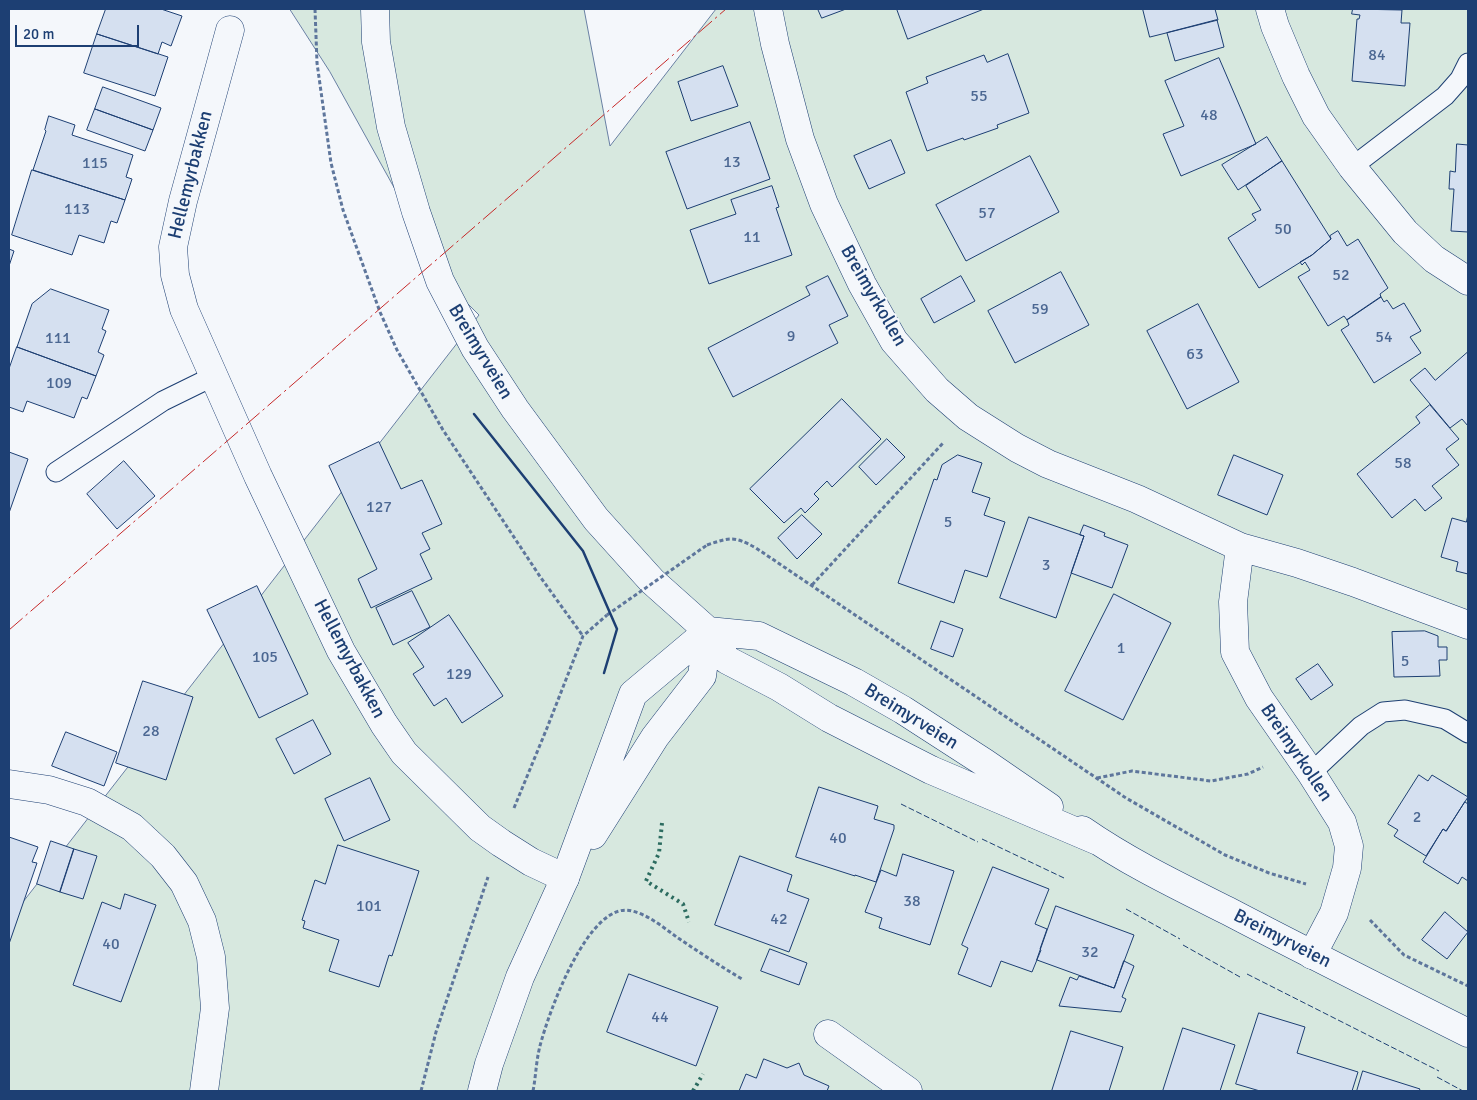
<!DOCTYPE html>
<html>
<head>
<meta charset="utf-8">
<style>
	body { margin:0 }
	#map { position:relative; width:1477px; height:1100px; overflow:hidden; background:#f4f7fb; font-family:Signika,sans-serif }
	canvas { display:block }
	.frame { position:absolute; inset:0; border:10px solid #1d3f73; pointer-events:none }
	.scale { position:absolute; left:15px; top:25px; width:124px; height:22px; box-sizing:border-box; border:2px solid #1d3f73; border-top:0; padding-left:6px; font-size:15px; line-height:18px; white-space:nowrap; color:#1d3f73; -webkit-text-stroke:4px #f4f7fb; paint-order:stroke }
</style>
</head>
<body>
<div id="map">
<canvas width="1477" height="1100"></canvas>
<div class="frame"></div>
<div class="scale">20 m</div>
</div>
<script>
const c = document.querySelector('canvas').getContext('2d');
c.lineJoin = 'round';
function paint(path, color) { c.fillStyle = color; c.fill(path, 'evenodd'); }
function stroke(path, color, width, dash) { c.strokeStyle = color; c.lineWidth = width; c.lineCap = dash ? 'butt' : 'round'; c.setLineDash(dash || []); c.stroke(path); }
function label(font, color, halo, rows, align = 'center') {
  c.font = font + ' Signika,sans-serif'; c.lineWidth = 4; c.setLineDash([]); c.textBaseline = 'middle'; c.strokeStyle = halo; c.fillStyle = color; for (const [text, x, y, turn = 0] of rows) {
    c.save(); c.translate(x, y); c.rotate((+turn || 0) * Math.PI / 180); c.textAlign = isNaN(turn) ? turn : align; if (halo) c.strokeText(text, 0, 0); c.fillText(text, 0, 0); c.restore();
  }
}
const green = new Path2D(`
	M 290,9 L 584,9 L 610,146 L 716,9 L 1468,9 L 1468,1091 L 9,1091 L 9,920 L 479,315 L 447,283 L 330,72 Z`);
const building = new Path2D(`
	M 106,9 L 161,9 L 182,16 L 171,46 L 162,42 L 158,54 L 97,34 Z
	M 818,9 L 846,9 L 822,18 Z
	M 897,9 L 984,9 L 908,39 Z
	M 1143,9 L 1215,9 L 1218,20 L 1150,37 Z
	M 1353,9 L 1402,10 L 1401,23 L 1410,23 L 1405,86 L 1352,81 L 1357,19 L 1359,19 L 1360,15 L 1352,14 Z
	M 1217,20 L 1224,47 L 1175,61 L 1167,33 Z
	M 97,34 L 168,57 L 155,96 L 84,73 Z
	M 1008,54 L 1029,113 L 997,125 L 998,128 L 964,140 L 963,138 L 927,151 L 906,92 L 928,83 L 926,77 L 984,55 L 987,62 Z
	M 1219,58 L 1256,144 L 1181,176 L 1163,134 L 1184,126 L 1165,81 Z
	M 723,66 L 738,106 L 691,121 L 678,82 Z
	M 103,87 L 161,108 L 153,130 L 95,109 Z
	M 95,109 L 153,130 L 145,151 L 87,130 Z
	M 49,116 L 75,125 L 72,135 L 133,155 L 126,177 L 132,179 L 125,200 L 33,170 L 46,131 L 45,130 Z
	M 750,122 L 770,179 L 687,209 L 666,152 Z
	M 1267,137 L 1282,161 L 1238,190 L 1222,165 Z
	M 891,140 L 905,173 L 869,189 L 854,156 Z
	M 1457,144 L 1468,145 L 1468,232 L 1451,231 L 1454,189 L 1449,189 L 1450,171 L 1455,172 Z
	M 1030,156 L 1059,212 L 966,261 L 936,205 Z
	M 1282,161 L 1331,239 L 1312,255 L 1259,288 L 1228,238 L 1256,220 L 1252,214 L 1261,210 L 1246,186 Z
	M 32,170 L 125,200 L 117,223 L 111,221 L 104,243 L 79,235 L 72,255 L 12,235 Z
	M 772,186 L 779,207 L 776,208 L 792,255 L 709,284 L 690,230 L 736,214 L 731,200 Z
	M 1338,231 L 1347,246 L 1358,239 L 1388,288 L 1380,294 L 1381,297 L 1347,320 L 1344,316 L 1328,326 L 1298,277 L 1310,270 L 1305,262 L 1302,265 L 1300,262 L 1312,255 L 1331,239 L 1330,236 Z
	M 9,249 L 14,251 L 9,266 Z
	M 1061,272 L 1089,325 L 1015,363 L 988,311 Z
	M 828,276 L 848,316 L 829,325 L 838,343 L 733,397 L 708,348 L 810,295 L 806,287 Z
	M 961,276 L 975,301 L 934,323 L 921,299 Z
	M 51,289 L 109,310 L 102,329 L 106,331 L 98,352 L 104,355 L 96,376 L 17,347 L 32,304 Z
	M 1381,297 L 1384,302 L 1387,300 L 1393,309 L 1404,303 L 1421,331 L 1410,337 L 1421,353 L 1374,383 L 1341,330 L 1349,325 L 1347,320 Z
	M 1198,304 L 1239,382 L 1187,409 L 1147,331 Z
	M 17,347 L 96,376 L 87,399 L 82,397 L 74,418 L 27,401 L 23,412 L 9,407 L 9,369 Z
	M 1468,352 L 1468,426 L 1462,419 L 1450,428 L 1410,380 L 1425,368 L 1435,380 Z
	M 842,399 L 881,439 L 832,487 L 827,481 L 814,494 L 819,499 L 805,513 L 801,508 L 784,523 L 750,489 Z
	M 1430,405 L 1459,439 L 1446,449 L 1459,465 L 1432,486 L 1442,498 L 1425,511 L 1415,499 L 1392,518 L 1357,474 L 1420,423 L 1416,417 Z
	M 887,439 L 905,457 L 876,485 L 859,467 Z
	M 379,442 L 401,489 L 422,480 L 442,524 L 422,533 L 430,549 L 420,554 L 432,579 L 371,608 L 358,579 L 377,569 L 329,466 Z
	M 9,452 L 28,459 L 9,513 Z
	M 958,455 L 982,463 L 972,492 L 990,498 L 984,515 L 1005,522 L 987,577 L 965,570 L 954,603 L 898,583 L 934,479 L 937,480 L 942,465 Z
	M 1234,455 L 1283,475 L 1267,515 L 1218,495 Z
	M 124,461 L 155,496 L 117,529 L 87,494 Z
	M 802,515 L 822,534 L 797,559 L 778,538 Z
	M 1468,515 L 1468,574 L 1456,571 L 1458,562 L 1441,557 L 1452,518 L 1466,522 Z
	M 1029,517 L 1084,536 L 1056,618 L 1000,598 Z
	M 1084,525 L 1105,533 L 1104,536 L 1128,545 L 1112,588 L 1071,573 L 1084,536 L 1080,535 Z
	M 257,586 L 308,694 L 259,718 L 207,610 Z
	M 412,591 L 430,627 L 393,645 L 376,608 Z
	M 1114,594 L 1171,623 L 1123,720 L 1065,691 Z
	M 449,615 L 503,696 L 462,723 L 446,698 L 434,706 L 413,674 L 424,667 L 408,643 Z
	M 941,621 L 963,629 L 953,657 L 931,649 Z
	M 1425,631 L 1438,636 L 1438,647 L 1447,647 L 1447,660 L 1439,660 L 1440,676 L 1394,677 L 1392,632 Z
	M 1318,664 L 1333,685 L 1311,700 L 1296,679 Z
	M 143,681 L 193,697 L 166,780 L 116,763 Z
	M 313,720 L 331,754 L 294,774 L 276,739 Z
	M 66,732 L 117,752 L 104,786 L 52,766 Z
	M 1419,775 L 1428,781 L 1432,775 L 1468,797 L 1446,831 L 1443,829 L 1426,856 L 1394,836 L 1398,830 L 1388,824 Z
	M 370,778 L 390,820 L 344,841 L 325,799 Z
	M 819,787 L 878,806 L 874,819 L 894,825 L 894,829 L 876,882 L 855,875 L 855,876 L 796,857 Z
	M 1465,802 L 1468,804 L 1468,881 L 1462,877 L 1458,884 L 1423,862 L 1443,829 L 1446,831 Z
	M 9,837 L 38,847 L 32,862 L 37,863 L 9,944 Z
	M 51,841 L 74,849 L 60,892 L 37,884 Z
	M 338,845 L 419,871 L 392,956 L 389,955 L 379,987 L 329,971 L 339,940 L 303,928 L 305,921 L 302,920 L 315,880 L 325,884 Z
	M 74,849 L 97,856 L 83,899 L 60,892 Z
	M 903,854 L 954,871 L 930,945 L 879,928 L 882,918 L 865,912 L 881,870 L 896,876 Z
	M 740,856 L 792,875 L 787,891 L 809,899 L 789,952 L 715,925 Z
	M 993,867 L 1049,889 L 1035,924 L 1047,929 L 1040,949 L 1041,950 L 1032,972 L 1001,961 L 991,987 L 958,974 L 968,948 L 962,945 Z
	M 125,894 L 156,905 L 121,1002 L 73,985 L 102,902 L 120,909 Z
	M 1056,906 L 1134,935 L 1114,988 L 1037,960 Z
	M 1445,912 L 1468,932 L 1447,959 L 1422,940 Z
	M 770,949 L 807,963 L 799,985 L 761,971 Z
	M 1124,961 L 1134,966 L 1122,997 L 1126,999 L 1121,1012 L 1059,1006 L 1070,977 L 1077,980 L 1079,976 L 1114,988 Z
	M 629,974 L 718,1007 L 696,1066 L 607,1032 Z
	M 1259,1013 L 1305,1027 L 1297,1053 L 1358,1072 L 1352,1091 L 1260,1091 L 1236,1084 Z
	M 1183,1028 L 1235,1045 L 1220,1091 L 1163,1091 Z
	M 1071,1031 L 1123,1047 L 1109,1091 L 1052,1091 Z
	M 764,1059 L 787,1068 L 799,1063 L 804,1075 L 829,1086 L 827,1091 L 739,1091 L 746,1074 L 756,1078 Z
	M 1363,1071 L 1420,1089 L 1419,1091 L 1357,1091 Z`);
const path = new Path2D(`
	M 315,9 L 317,63 L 331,163 L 343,210 L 380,312 L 397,350 L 443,430 L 541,578 L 583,636
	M 707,545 C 731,537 734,536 756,548 L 1126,798 L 1225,855 L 1269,873 L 1306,884
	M 812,585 L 944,442
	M 1097,778 L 1132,771 L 1211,781 L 1248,774 L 1263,767
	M 514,808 L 547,728 L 583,636 L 607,615
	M 1370,920 L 1404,955 L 1468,986
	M 421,1091 L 436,1032 L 488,877
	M 533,1091 C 536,1076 536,1061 540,1046 C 548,1014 589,899 632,911 C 649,915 664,928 678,938 C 699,952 720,966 742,979`);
const service = new Path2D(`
	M 1352,167 L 1445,96 L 1460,79 L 1468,63
	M 56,472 L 163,401 L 214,376
	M 1311,773 L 1361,726 L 1383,712 L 1405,710 L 1445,719 L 1468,733`);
const minor = new Path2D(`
	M 768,9 L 775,44 L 800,139 L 824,204 L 862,284 L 894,341 L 937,390 L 968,417 L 1017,448 L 1048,464 L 1137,499 L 1240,547 L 1233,602 L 1235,652 L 1259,698 L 1311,773 L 1342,822 L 1349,846 L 1347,868 L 1334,913 L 1312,955
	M 1270,9 L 1275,26 L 1296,76 L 1316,116 L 1352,167 L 1405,232 L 1434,259 L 1468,281
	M 230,30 L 183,201 L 173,247 L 175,275 L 184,309 L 258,476 L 341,651 L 384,724 L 404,753 L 480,828 L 501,843 L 531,862 L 565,878
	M 1240,547 L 1297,563 L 1353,582 L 1468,625
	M 9,784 L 49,790 L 87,802 L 132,827 L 163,856 L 184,883 L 202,921 L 211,957 L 215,1008 L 204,1091
	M 828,1034 L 908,1091`);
const tertiary = new Path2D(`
	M 375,9 L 376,42 L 391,127 L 416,212 L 440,281 L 475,348 L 515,409 L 596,519 L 652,581 L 708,631 L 727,660 L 779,687 L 829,718 L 931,770 L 1098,841
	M 708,631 L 759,636 L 854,682 L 903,710 L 985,763 L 1049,807
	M 1082,830 C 1128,862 1178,886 1228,911 C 1308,953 1388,993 1468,1033
	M 593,835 L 655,737 L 702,676 L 708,631
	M 482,1091 L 489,1064 L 520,977 L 565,878 L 633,694 L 708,631`);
const pathBridge = new Path2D(`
	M 607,615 L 707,545`);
const hedge = new Path2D(`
	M 662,823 L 659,853 L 646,881 L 683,904 L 689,922
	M 693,1091 L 703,1074`);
const fence = new Path2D(`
	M 901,804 L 978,842
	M 982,839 L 1064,878
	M 1126,909 L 1180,939
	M 1183,945 L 1240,977
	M 1247,974 L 1439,1071
	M 1437,1077 L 1463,1091`);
const wall = new Path2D(`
	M 474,414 L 583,551 L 617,629 L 604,673`);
const power = new Path2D(`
	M 9,630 L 726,9`);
const numberNames = [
	["84",1377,56],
	["55",979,97],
	["48",1209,116],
	["13",732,163],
	["115",95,164],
	["113",77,210],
	["57",987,214],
	["50",1283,230],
	["11",752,238],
	["52",1341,276],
	["59",1040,310],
	["9",791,337],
	["54",1384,338],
	["111",58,339],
	["63",1195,355],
	["109",59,384],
	["58",1403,464],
	["127",379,508],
	["5",948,523],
	["3",1046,566],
	["1",1121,649],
	["105",265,658],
	["5",1405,662],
	["129",459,675],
	["28",151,732],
	["2",1417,818],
	["40",838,839],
	["38",912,902],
	["101",369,907],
	["42",779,920],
	["40",111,945],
	["32",1090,953],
	["44",660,1018]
];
const streetNames = [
	["Hellemyrbakken",191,175,-76],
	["Breimyrkollen",873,296,60],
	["Breimyrveien",480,352,59],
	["Hellemyrbakken",349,659,62],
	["Breimyrveien",911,717,32],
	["Breimyrkollen",1296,753,56],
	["Breimyrveien",1282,939,27]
];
paint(green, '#d7e8df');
stroke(green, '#687fa3', 1);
paint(building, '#d5e0f0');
stroke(building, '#1d3f73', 1);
stroke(service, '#1d3f73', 21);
stroke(minor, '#1d3f73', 29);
stroke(tertiary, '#1d3f73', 29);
stroke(path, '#5e769c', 3, [4, 2.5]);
stroke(service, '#f4f7fb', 19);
stroke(minor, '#f4f7fb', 28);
stroke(tertiary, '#f4f7fb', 28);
stroke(pathBridge, '#5e769c', 3, [4, 2.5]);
stroke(hedge, '#2c6c60', 4, [2.5, 4]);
stroke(fence, '#1d3f73', 1, [6, 2.5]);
stroke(wall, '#1d3f73', 2.5);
stroke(power, '#c62828', 1, [18, 4, 2.5, 4]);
label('16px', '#4b6792', null, numberNames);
label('19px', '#1d3f73', '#f4f7fb', streetNames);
</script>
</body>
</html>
